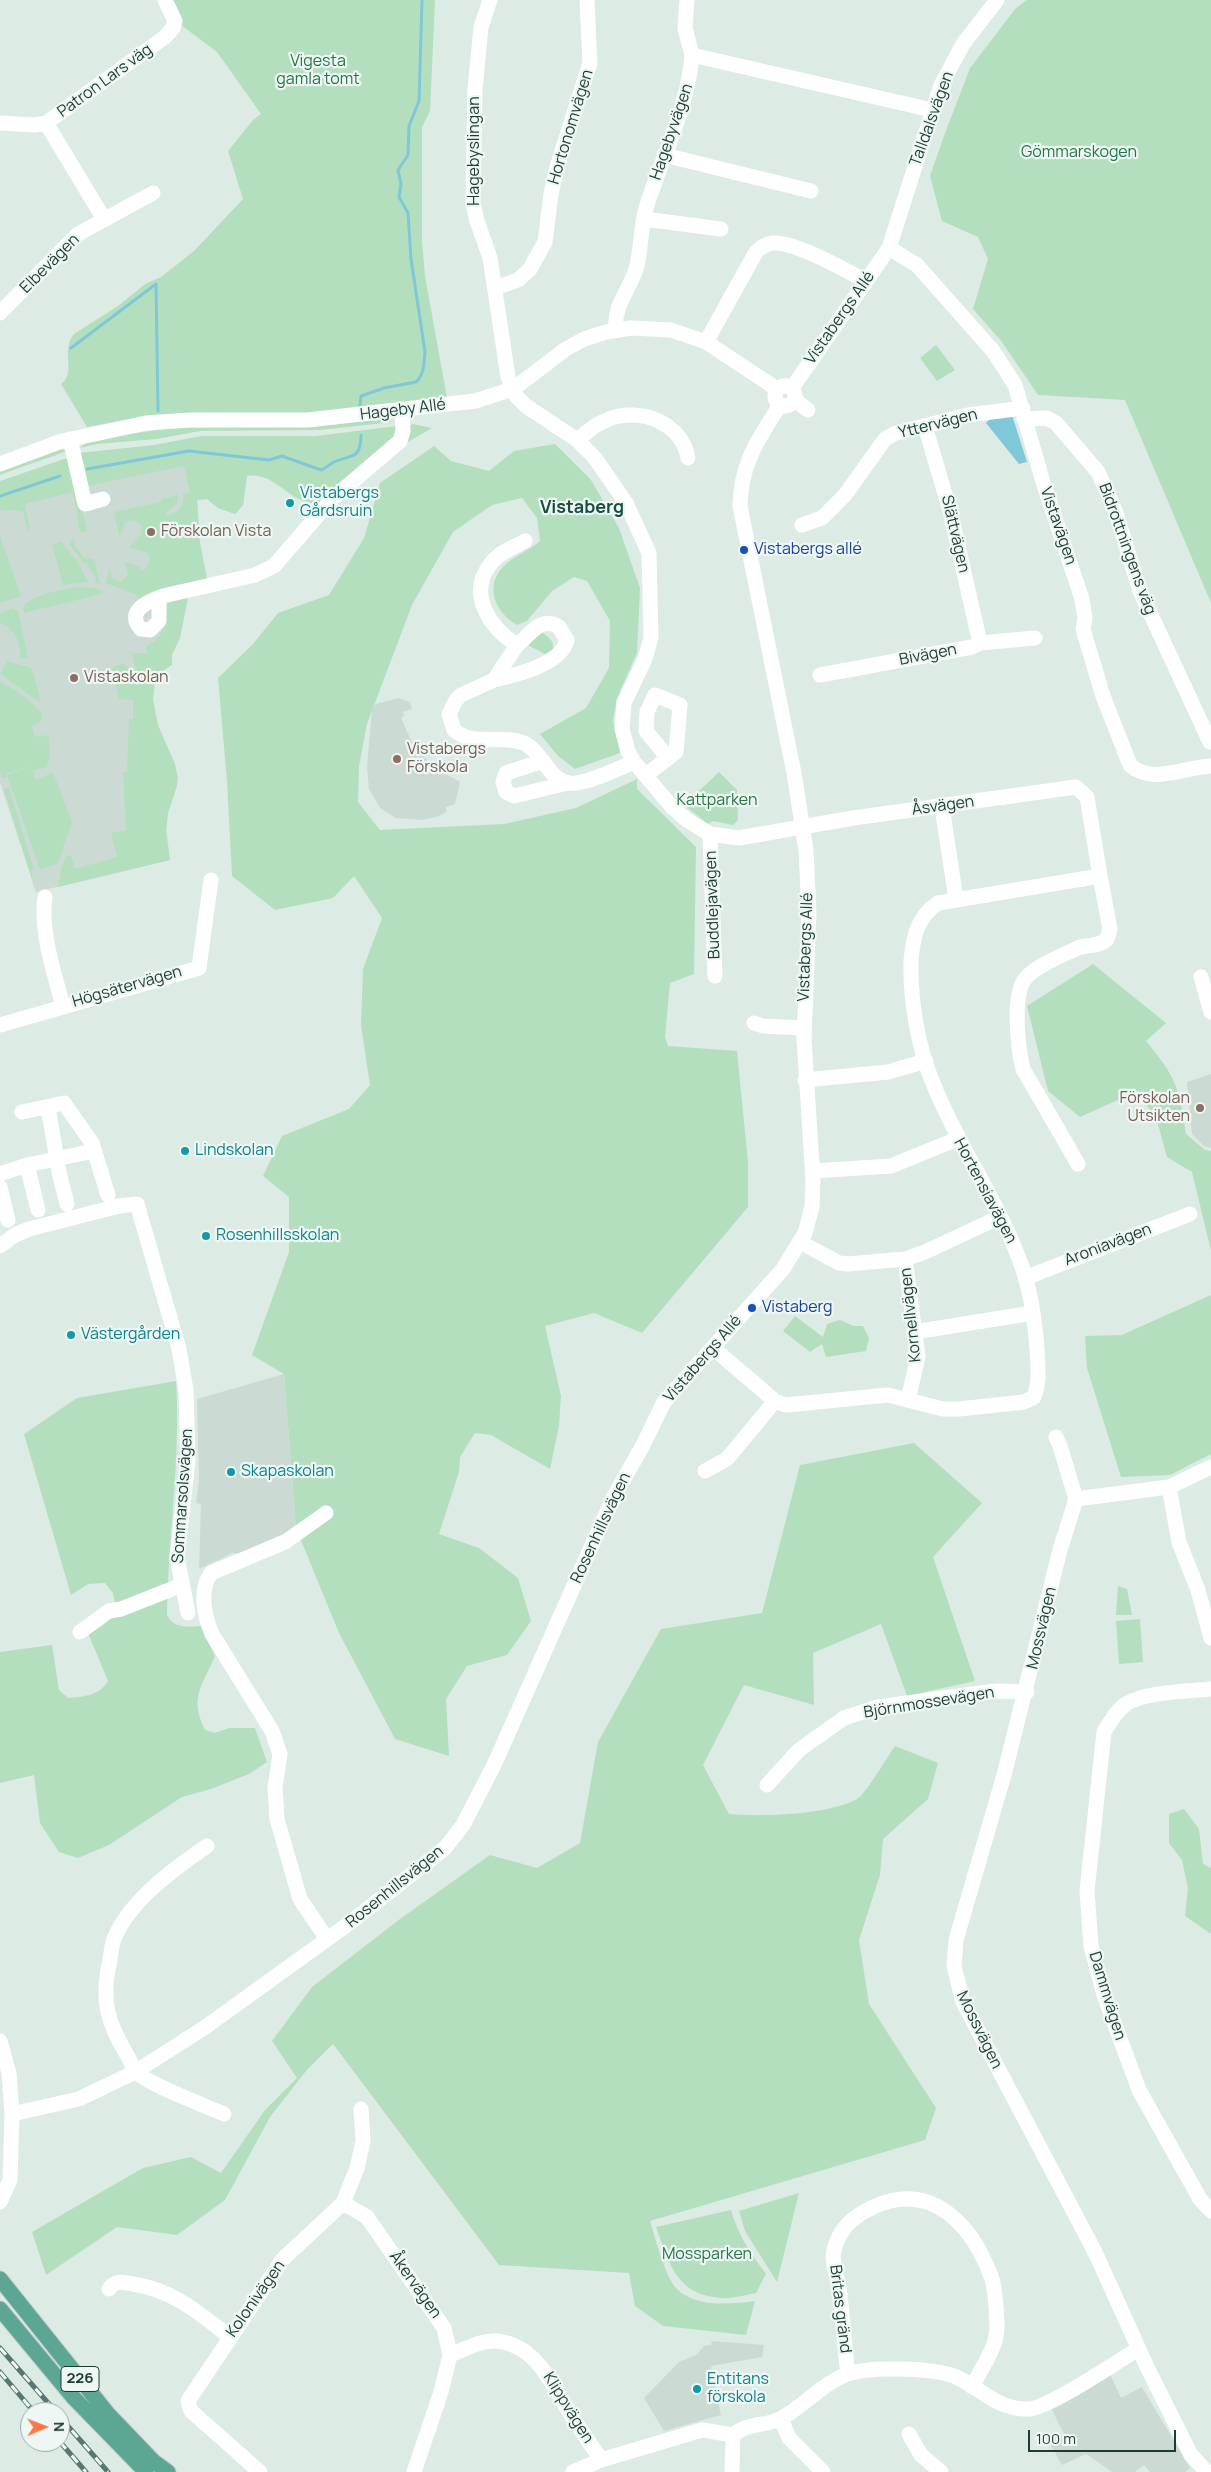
<!DOCTYPE html>
<html>
<head>
<meta charset="utf-8">
<style>
	body { margin:0 }
	#map { position:relative; width:1211px; height:2472px; overflow:hidden; background:#ddebe5; font-family:Manrope,sans-serif }
	canvas { display:block }
	.north { position:absolute; left:20px; top:2402px; width:50px; height:50px; box-sizing:border-box; background:#eef7f3; border:1px solid #9aaca7; border-radius:50%; rotate:89deg; font-size:14px; font-weight:700; line-height:20px; text-align:center; color:#1d3c34 }
	.north::after { content:''; display:block; margin:auto; width:18px; height:22px; background:#ff7747; clip-path:polygon(50% 0,100% 100%,50% 72%,0 100%) }
	.scale { position:absolute; left:1028px; top:2430px; width:148px; height:22px; box-sizing:border-box; border:2px solid #1d3c34; border-top:0; padding-left:6px; font-size:15px; line-height:18px; white-space:nowrap; color:#1d3c34; -webkit-text-stroke:4px #eef7f3; paint-order:stroke }
</style>
</head>
<body>
<div id="map">
<canvas width="1211" height="2472"></canvas>
<div class="north">N</div>
<div class="scale">100 m</div>
</div>
<script>
const c = document.querySelector('canvas').getContext('2d');
c.lineJoin = 'round';
function paint(path, color) { c.fillStyle = color; c.fill(path, 'evenodd'); }
function stroke(path, color, width, dash) { c.strokeStyle = color; c.lineWidth = width; c.lineCap = dash ? 'butt' : 'round'; c.setLineDash(dash || []); c.stroke(path); }
function label(font, color, halo, rows, align = 'center') {
  c.font = font + ' Manrope,sans-serif'; c.lineWidth = 4.5; c.setLineDash([]); c.textBaseline = 'middle'; c.strokeStyle = halo; c.fillStyle = color; for (const [text, x, y, turn = 0] of rows) {
    c.save(); c.translate(x, y); c.rotate((+turn || 0) * Math.PI / 180); c.textAlign = isNaN(turn) ? turn : align; if (halo) c.strokeText(text, 0, 0); c.fillText(text, 0, 0); c.restore();
  }
}
const built = new Path2D(`
	M 182,454 L 250,467 L 246,480 L 243,505 L 235,514 L 218,508 L 207,499 L 196,500 L 200,542 L 209,591 L 182,599 L 148,683 L 170,860 L 36,892 L 0,783 L 0,499 Z
	M 399,698 L 410,702 L 412,709 L 403,712 L 404,716 L 401,718 L 414,747 L 430,763 L 426,768 L 435,775 L 439,770 L 460,782 L 455,804 L 446,807 L 446,812 L 439,816 L 423,820 L 396,818 L 380,808 L 369,789 L 367,767 L 372,710 L 376,704 Z
	M 1211,1074 L 1211,1148 L 1204,1146 L 1192,1134 L 1187,1082 Z
	M 284,1374 L 296,1528 L 239,1554 L 233,1553 L 199,1569 L 201,1504 L 196,1503 L 199,1480 L 197,1399 Z
	M 712,2341 L 764,2345 L 762,2357 L 711,2366 L 721,2415 L 664,2431 L 644,2398 L 679,2362 L 696,2355 L 704,2346 L 711,2345 Z
	M 1109,2372 L 1121,2398 L 1142,2387 L 1190,2468 L 1185,2472 L 1150,2472 L 1144,2465 L 1135,2472 L 1112,2472 L 1086,2454 L 1062,2465 L 1049,2442 L 1064,2434 L 1051,2408 Z`);
const green = new Path2D(`
	M 171,0 L 435,0 L 430,111 L 422,127 L 422,241 L 425,276 L 447,398 L 291,415 L 148,416 L 87,427 L 61,384 C 77,373 60,351 74,334 L 118,306 L 145,284 L 161,277 L 194,251 L 243,199 L 228,151 L 253,120 L 261,114 L 217,52 L 181,25 Z
	M 1027,0 L 1211,0 L 1211,603 L 1125,400 L 1038,395 L 1002,342 L 973,309 L 988,259 L 978,237 L 942,221 L 930,176 L 944,136 L 970,68 L 1016,8 Z
	M 936,345 L 955,370 L 937,381 L 920,358 Z
	M 383,419 L 393,422 L 320,430 L 200,431 L 157,439 L 97,444 L 80,448 L 86,443 L 129,434 L 173,428 L 320,426 Z
	M 413,424 L 432,428 L 401,446 L 409,426 Z
	M 397,426 L 398,435 L 325,502 C 290,510 279,471 247,476 L 243,505 L 235,514 L 218,508 L 207,499 L 198,500 L 197,496 L 200,544 L 208,583 L 139,600 L 135,594 L 105,583 L 110,568 L 112,578 L 120,582 L 128,575 L 125,562 L 138,566 L 140,565 L 140,571 L 147,567 L 150,558 L 147,553 L 129,547 L 141,535 L 141,525 L 134,520 L 125,522 L 123,531 L 119,535 L 114,512 L 161,502 L 161,499 L 178,495 L 177,504 L 166,512 L 168,516 C 178,512 185,506 183,494 L 190,492 L 184,466 L 87,486 L 79,453 L 154,445 L 202,436 L 316,436 Z
	M 555,444 L 591,480 L 619,528 L 640,588 L 637,653 L 617,698 L 613,720 L 620,753 L 575,769 L 558,756 L 540,734 L 586,708 L 609,668 L 610,621 L 587,581 L 574,577 L 552,591 L 527,621 L 517,625 C 491,610 483,579 511,560 C 521,553 531,549 540,541 L 537,518 L 522,498 L 492,505 L 453,532 L 412,605 L 367,724 L 359,766 L 358,802 L 380,830 L 504,824 L 576,808 L 637,779 L 637,789 L 696,847 L 694,974 L 670,983 L 665,1037 L 668,1046 L 737,1051 L 748,1162 L 748,1207 L 642,1333 L 594,1313 L 545,1326 L 561,1396 L 559,1426 L 550,1469 L 491,1435 L 475,1433 L 460,1457 L 459,1472 L 439,1534 L 479,1548 L 518,1578 L 531,1621 L 507,1655 L 467,1666 L 446,1699 L 449,1756 L 395,1739 L 339,1633 L 296,1528 L 284,1374 L 252,1355 L 289,1252 L 289,1197 L 263,1176 L 282,1136 L 349,1109 L 370,1085 L 361,1025 L 363,969 L 382,918 L 354,876 L 333,898 L 275,910 L 232,876 L 227,781 L 218,678 L 253,644 L 278,613 L 329,595 L 364,538 L 380,483 L 434,446 L 451,461 L 489,471 L 514,451 Z
	M 60,449 L 67,451 L 0,475 L 0,470 Z
	M 70,457 L 87,531 L 80,533 L 73,492 L 25,504 L 30,530 L 28,531 L 23,512 L 13,510 L 3,511 L 0,509 L 0,481 Z
	M 0,536 L 21,596 L 0,603 Z
	M 73,539 L 76,542 L 74,544 L 84,558 L 94,559 L 100,584 L 94,582 L 96,578 L 86,563 L 84,563 L 69,544 Z
	M 61,542 L 79,564 L 88,582 L 63,585 L 52,544 Z
	M 79,587 L 100,589 L 102,594 L 24,613 L 23,606 C 36,593 62,590 79,587 Z
	M 189,593 L 180,638 L 172,655 L 172,665 L 156,675 L 153,699 L 158,725 L 175,764 L 178,778 L 177,786 L 168,813 L 166,833 L 170,860 L 58,887 L 61,868 L 67,856 L 71,855 L 75,869 L 117,857 L 111,832 L 126,831 L 123,772 L 127,772 L 129,719 L 133,719 L 133,700 L 119,699 L 112,668 L 122,663 L 137,674 L 132,653 L 147,653 L 146,646 C 166,639 164,620 168,603 Z
	M 13,608 L 18,611 L 28,659 L 20,658 C 21,642 15,629 0,623 L 0,613 Z
	M 540,631 C 547,636 555,640 553,650 L 545,654 L 528,645 Z
	M 7,661 L 32,668 L 41,703 L 0,674 Z
	M 0,681 L 26,698 L 42,713 L 41,721 L 32,726 L 35,737 L 45,735 L 49,738 L 50,758 L 46,767 L 33,770 L 36,780 L 53,772 L 72,822 L 58,864 L 40,869 L 7,775 L 32,766 L 5,774 L 6,777 L 2,778 L 0,770 Z
	M 719,772 L 737,790 L 738,820 L 733,825 L 713,821 L 708,824 L 684,805 Z
	M 9,788 L 34,870 L 31,871 L 36,892 L 4,789 Z
	M 1093,964 L 1166,1023 L 1146,1041 C 1176,1077 1179,1087 1186,1134 L 1205,1150 L 1211,1151 L 1211,1251 L 1192,1172 L 1167,1157 L 1157,1121 L 1138,1091 L 1080,1117 L 1048,1091 L 1027,1006 Z
	M 1211,1295 L 1211,1454 L 1170,1475 L 1121,1477 L 1087,1368 L 1085,1336 L 1122,1335 Z
	M 795,1316 L 823,1337 L 827,1324 L 840,1320 L 854,1326 L 863,1326 L 869,1338 L 866,1351 L 826,1357 L 822,1344 L 810,1352 L 783,1331 Z
	M 176,1381 C 181,1459 168,1537 167,1615 C 174,1629 188,1627 201,1626 L 215,1656 C 202,1687 189,1697 205,1730 L 215,1733 L 229,1728 L 255,1728 L 267,1762 L 249,1774 L 211,1789 L 182,1797 L 109,1845 L 78,1858 L 59,1852 L 40,1823 L 34,1775 L 0,1783 L 0,1652 L 52,1645 L 59,1690 L 68,1698 C 84,1697 100,1695 108,1681 L 88,1633 L 117,1614 L 113,1593 L 105,1583 L 88,1584 L 71,1595 L 24,1434 L 77,1398 Z
	M 914,1443 L 982,1503 L 933,1557 L 975,1681 L 907,1696 L 881,1624 L 813,1653 L 814,1705 L 744,1685 L 703,1765 L 729,1814 C 762,1817 828,1815 857,1799 C 865,1795 888,1756 895,1746 L 938,1763 L 928,1799 L 883,1839 L 880,1875 L 859,1940 L 869,2004 L 936,2108 L 925,2140 L 650,2221 C 655,2237 666,2279 677,2289 C 696,2308 732,2304 755,2301 L 746,2335 L 663,2326 L 635,2306 L 629,2273 L 499,2265 L 333,2044 L 306,2071 L 270,2117 L 225,2200 L 177,2235 L 117,2227 L 46,2275 L 32,2232 L 143,2168 L 191,2157 L 221,2173 L 265,2110 L 297,2078 L 272,2041 L 312,1987 L 400,1919 L 490,1855 L 537,1868 L 580,1843 L 598,1742 L 661,1629 L 762,1613 L 800,1465 Z
	M 1118,1586 L 1127,1589 L 1132,1615 L 1116,1615 Z
	M 1140,1619 L 1143,1662 L 1119,1664 L 1116,1621 Z
	M 1184,1809 L 1199,1829 L 1203,1864 L 1211,1868 L 1211,1934 L 1185,1916 L 1188,1888 L 1182,1860 L 1169,1843 L 1169,1814 Z
	M 799,2193 L 777,2282 L 745,2231 L 739,2211 Z
	M 731,2210 C 738,2235 751,2254 766,2274 L 756,2293 C 745,2295 732,2299 721,2298 C 676,2295 669,2263 656,2227 Z`);
const water = new Path2D(`
	M 1012,415 L 1027,462 L 1019,464 L 986,423 L 991,418 Z`);
const stream = new Path2D(`
	M 71,348 L 156,284 L 158,411
	M 360,406 L 361,396 L 384,388 L 416,382 C 424,375 424,363 425,352 L 411,259 L 408,213 L 399,197 L 401,184 L 398,170 L 408,155 L 409,126 L 419,101 L 422,0
	M 87,469 L 189,451 L 269,460 L 282,456 L 321,470 C 326,468 328,466 332,463 C 349,454 361,462 361,435
	M 0,496 L 60,476`);
const minor = new Path2D(`
	M 490,0 L 481,27 L 475,89 L 473,202 L 476,218 L 490,258 L 508,377 L 517,397 L 526,406 L 577,440 L 595,458 L 626,503 L 649,553 L 651,638 L 645,659 L 624,703 L 622,729 L 628,751 L 634,762 L 672,807 L 687,820 L 710,834 L 739,838 L 853,818 L 1076,787 L 1087,797 L 1100,876 L 938,903 C 917,917 913,937 911,961 C 910,1001 918,1047 933,1083 C 958,1147 1000,1203 1022,1267 C 1031,1292 1035,1322 1037,1349 C 1038,1365 1040,1382 1034,1397 L 1024,1402 L 959,1409 L 943,1409 L 888,1395 L 786,1405 L 775,1401 L 713,1348
	M 687,0 L 685,28 L 692,55
	M 0,123 L 35,125 L 46,123 L 165,37 L 173,28 L 175,21 L 165,0
	M 46,123 L 104,219
	M 664,155 L 811,191
	M 644,219 L 721,229
	M 889,248 L 917,265 L 993,351 L 1015,385 L 1043,482 L 1082,599 L 1085,618 L 1083,629 L 1103,696 L 1130,765 C 1152,785 1184,767 1211,766
	M 495,288 L 518,280 L 530,269 L 545,242 L 551,194 L 557,167 L 590,63 L 587,0
	M 0,313 L 78,234 L 153,193
	M 616,330 C 613,306 629,291 636,269 C 642,248 640,226 647,205 C 663,155 688,107 692,55 L 932,110
	M 706,342 L 756,252 C 761,247 766,244 773,243 C 795,241 846,271 866,281
	M775 396a10 10 0 1 1 20 0a10 10 0 1 1-20 0Z
	M 792,388 L 889,248 L 941,85 L 963,44 L 997,0
	M 795,400 L 808,410
	M 1024,419 L 1047,418 L 1056,423 L 1098,472 L 1115,510 L 1140,591 L 1210,742
	M 925,426 L 950,511 L 980,643
	M 70,439 L 85,504 L 103,499
	M 577,440 C 587,432 597,423 609,419 C 641,407 682,423 688,458
	M 0,464 L 62,441 L 146,423 L 189,420 L 308,420 L 475,401 L 513,389 L 566,349 L 584,339 L 606,332 L 631,328 L 671,330 L 706,342 L 777,389
	M 802,525 L 822,518 L 845,495 L 885,439 L 896,433 L 968,415 L 1023,408
	M 159,598 L 159,621 L 150,630 L 141,629 C 125,611 148,601 163,596 L 255,575 L 274,566 L 331,500 L 400,441 L 403,431 L 402,410
	M 517,645 L 494,680 L 461,695 L 456,700 L 449,714 L 454,730 C 473,747 502,734 524,743 C 543,752 547,779 569,783 C 584,786 619,768 634,762
	M 820,675 L 972,647 L 980,643 L 1035,638
	M 494,680 C 515,675 561,665 567,640 L 559,627 C 541,615 530,635 517,645 C 489,627 466,593 492,562 C 500,552 514,547 525,541
	M 543,761 L 506,773 L 503,782 L 506,792 L 514,796 L 568,783
	M 646,775 L 676,752 L 680,705 L 655,695 L 647,712 L 646,731 L 668,758
	M 942,807 L 956,899
	M 710,834 L 715,976
	M 45,897 C 40,930 54,973 63,1006
	M 1201,977 L 1211,1012
	M 754,1023 L 763,1026 L 804,1028
	M 0,1025 L 199,968 L 211,880
	M 805,1080 L 888,1072 L 926,1061
	M 48,1107 L 59,1172 L 67,1204
	M 22,1112 L 64,1103 L 92,1143 L 108,1195
	M 1078,1164 L 1023,1069 C 1018,1049 1012,996 1025,979 C 1033,967 1065,954 1078,948 C 1088,944 1100,947 1107,939 L 1110,929 L 1100,876
	M 27,1165 L 38,1210
	M 813,1171 L 891,1166 L 957,1139
	M 0,1174 L 27,1165 L 94,1151
	M 0,1187 L 8,1220
	M 800,1242 L 839,1263 L 848,1264 L 905,1259 L 925,1252 L 1000,1217
	M 0,1246 L 15,1235 L 29,1229 L 119,1206 L 137,1204 L 179,1349 L 186,1390 L 188,1461 L 177,1557 L 188,1613
	M 905,1259 L 918,1357 L 908,1400
	M 1025,1278 L 1190,1214
	M 914,1332 L 1033,1313
	M 1056,1437 L 1060,1446 L 1076,1499 L 1060,1550 L 1004,1775 L 956,1940 L 954,1966 L 963,2002 L 1095,2252 L 1147,2367 L 1191,2455 L 1207,2472
	M 705,1471 L 727,1459 L 775,1401
	M 1169,1487 L 1179,1542 L 1198,1590 L 1211,1638
	M 1076,1499 L 1169,1487 L 1211,1467
	M 326,1513 L 285,1542 L 211,1573 C 199,1590 204,1615 212,1634 L 272,1731 L 280,1754 L 275,1787 L 277,1819 L 300,1899 L 327,1939
	M 80,1632 L 109,1611 L 121,1609 L 182,1585
	M 1211,1689 C 1188,1691 1144,1692 1126,1704 C 1116,1711 1110,1722 1104,1732 L 1087,1891 L 1091,1946 L 1104,1995 L 1139,2090 L 1200,2199 L 1211,2211
	M 767,1785 L 799,1750 L 844,1718 L 878,1707 L 995,1691 L 1027,1692
	M 207,1846 C 175,1868 129,1901 114,1939 C 111,1947 111,1956 109,1965 C 101,2001 108,2023 127,2055 C 130,2059 132,2067 135,2071 C 143,2082 208,2107 224,2114
	M 0,2041 L 9,2073 L 12,2114 L 10,2180 L 0,2202
	M 12,2114 L 79,2099 L 135,2072 L 204,2028 L 351,1922 L 445,1848 L 463,1825 L 494,1765 L 613,1498 L 642,1447 L 664,1402 L 783,1269 L 805,1233 L 812,1207 L 813,1181 L 804,1039 L 809,913 L 806,850 L 794,773 L 740,506 C 741,462 758,440 780,405
	M 343,2203 L 367,2217 L 444,2328 L 450,2355 L 441,2392 L 414,2472
	M 109,2289 C 115,2280 123,2282 133,2284 C 173,2290 199,2313 230,2337
	M 450,2355 C 465,2349 481,2340 497,2341 C 538,2345 554,2389 573,2418 C 582,2432 592,2446 601,2460
	M 848,2374 C 844,2345 843,2316 839,2287 C 837,2275 831,2262 834,2250 C 840,2227 853,2217 873,2207 C 933,2180 973,2226 992,2279 C 995,2286 997,2319 997,2328 C 997,2348 980,2370 972,2387
	M 781,2419 L 789,2438 L 823,2472
	M 909,2434 L 921,2455 L 941,2472
	M 260,2472 L 191,2411 L 188,2401 L 283,2259 L 343,2203 L 357,2168 L 363,2141 L 361,2109
	M 573,2472 L 601,2460 L 702,2430 L 733,2435 C 748,2422 766,2427 782,2418 C 805,2405 823,2383 848,2374 C 870,2366 932,2368 954,2376 C 980,2387 998,2411 1029,2409 C 1049,2408 1117,2362 1138,2349
	M 732,2472 L 733,2435`);
const major = new Path2D(`
	M 0,2279 L 108,2414 L 153,2461 L 168,2472
	M 0,2309 L 73,2397 L 146,2472`);
const rail = new Path2D(`
	M 0,2348 L 56,2412
	M 0,2372 L 34,2412
	M 60,2417 L 108,2472
	M 60,2442 L 86,2472`);
const markers = [
	[290,503,5,"#0f9aa8"],
	[151,532,5,"#8d6e63"],
	[744,550,5,"#1a4fb4"],
	[74,678,5,"#8d6e63"],
	[397,759,5,"#8d6e63"],
	[1200,1108,5,"#8d6e63"],
	[185,1151,5,"#0f9aa8"],
	[206,1236,5,"#0f9aa8"],
	[752,1308,5,"#1a4fb4"],
	[71,1335,5,"#0f9aa8"],
	[231,1472,5,"#0f9aa8"],
	[697,2389,5,"#0f9aa8"]
];
const shields = [
	[80,2379,38]
];
const shieldNames = [
	["226",80,2379]
];
const parkNames = [
	["Vigesta",318,62],
	["gamla tomt",318,80],
	["Gömmarskogen",1079,153],
	["Kattparken",717,801],
	["Mossparken",707,2255]
];
const streetNames = [
	["Patron Lars väg",105,81,-36],
	["Talldalsvägen",932,119,-70],
	["Hortonomvägen",571,127,-73],
	["Hagebyvägen",672,132,-71],
	["Hagebyslingan",475,151,-90],
	["Elbevägen",50,264,-45],
	["Vistabergs Allé",840,318,-55],
	["Hageby Allé",403,410,-7],
	["Yttervägen",938,424,-14],
	["Vistavägen",1058,526,71],
	["Slättvägen",955,534,77],
	["Bidrottningens väg",1127,549,70],
	["Bivägen",928,655,-11],
	["Åsvägen",943,806,-8],
	["Buddlejavägen",713,905,-92],
	["Vistabergs Allé",806,947,-88],
	["Högsätervägen",127,987,-16],
	["Hortensiavägen",985,1191,62],
	["Aroniavägen",1108,1245,-21],
	["Kornellvägen",911,1315,-96],
	["Vistabergs Allé",703,1359,-49],
	["Sommarsolsvägen",183,1496,-86],
	["Rosenhillsvägen",601,1528,-65],
	["Mossvägen",1042,1628,-77],
	["Björnmossevägen",929,1703,-9],
	["Rosenhillsvägen",395,1887,-39],
	["Dammvägen",1107,1996,73],
	["Mossvägen",979,2030,64],
	["Åkervägen",415,2285,55],
	["Kolonivägen",256,2299,-55],
	["Britas gränd",840,2309,83],
	["Klippvägen",568,2408,58]
];
const cultureNames = [
	["Vistabergs",300,494],
	["Gårdsruin",300,512],
	["Lindskolan",195,1151],
	["Rosenhillsskolan",216,1236],
	["Västergården",81,1335],
	["Skapaskolan",241,1472],
	["Entitans",707,2380],
	["förskola",707,2398]
];
const educationNames = [
	["Förskolan Vista",161,532],
	["Vistaskolan",84,678],
	["Vistabergs",407,750],
	["Förskola",407,768],
	["Förskolan",1190,1099,"right"],
	["Utsikten",1190,1117,"right"]
];
const transitNames = [
	["Vistabergs allé",754,550],
	["Vistaberg",762,1308]
];
const neighbourhoodNames = [
	["Vistaberg",582,508]
];
paint(built, '#cbdbd4');
paint(green, '#b3dfbf');
paint(water, '#7ec8d7');
stroke(stream, '#7ec8d7', 3);
stroke(major, '#c0c8c6', 17);
stroke(minor, '#fff', 15);
stroke(major, '#5ca694', 15);
stroke(rail, '#577870', 5);
stroke(rail, '#eef7f3', 3, [9]);
for (const [x, y, r, color] of markers) { const dot = new Path2D(); dot.arc(x, y, r, 0, 2 * Math.PI); c.fillStyle = color; c.fill(dot); stroke(dot, '#eef7f3', 2); }
for (const [x, y, w] of shields) { const box = new Path2D(); box.roundRect(x - w / 2, y - 12.5, w, 25, 4); c.fillStyle = '#eef7f3'; c.fill(box); stroke(box, '#1d3c34', 1); }
label('bold 15px', '#1d3c34', null, shieldNames);
label('16px', '#237745', '#eef7f3', parkNames);
label('16px', '#1d3c34', '#eef7f3', streetNames);
label('16px', '#0d838f', '#eef7f3', cultureNames, 'left');
label('16px', '#785e54', '#eef7f3', educationNames, 'left');
label('16px', '#164399', '#eef7f3', transitNames, 'left');
label('bold 18px', '#175043', '#eef7f3', neighbourhoodNames);
</script>
</body>
</html>
